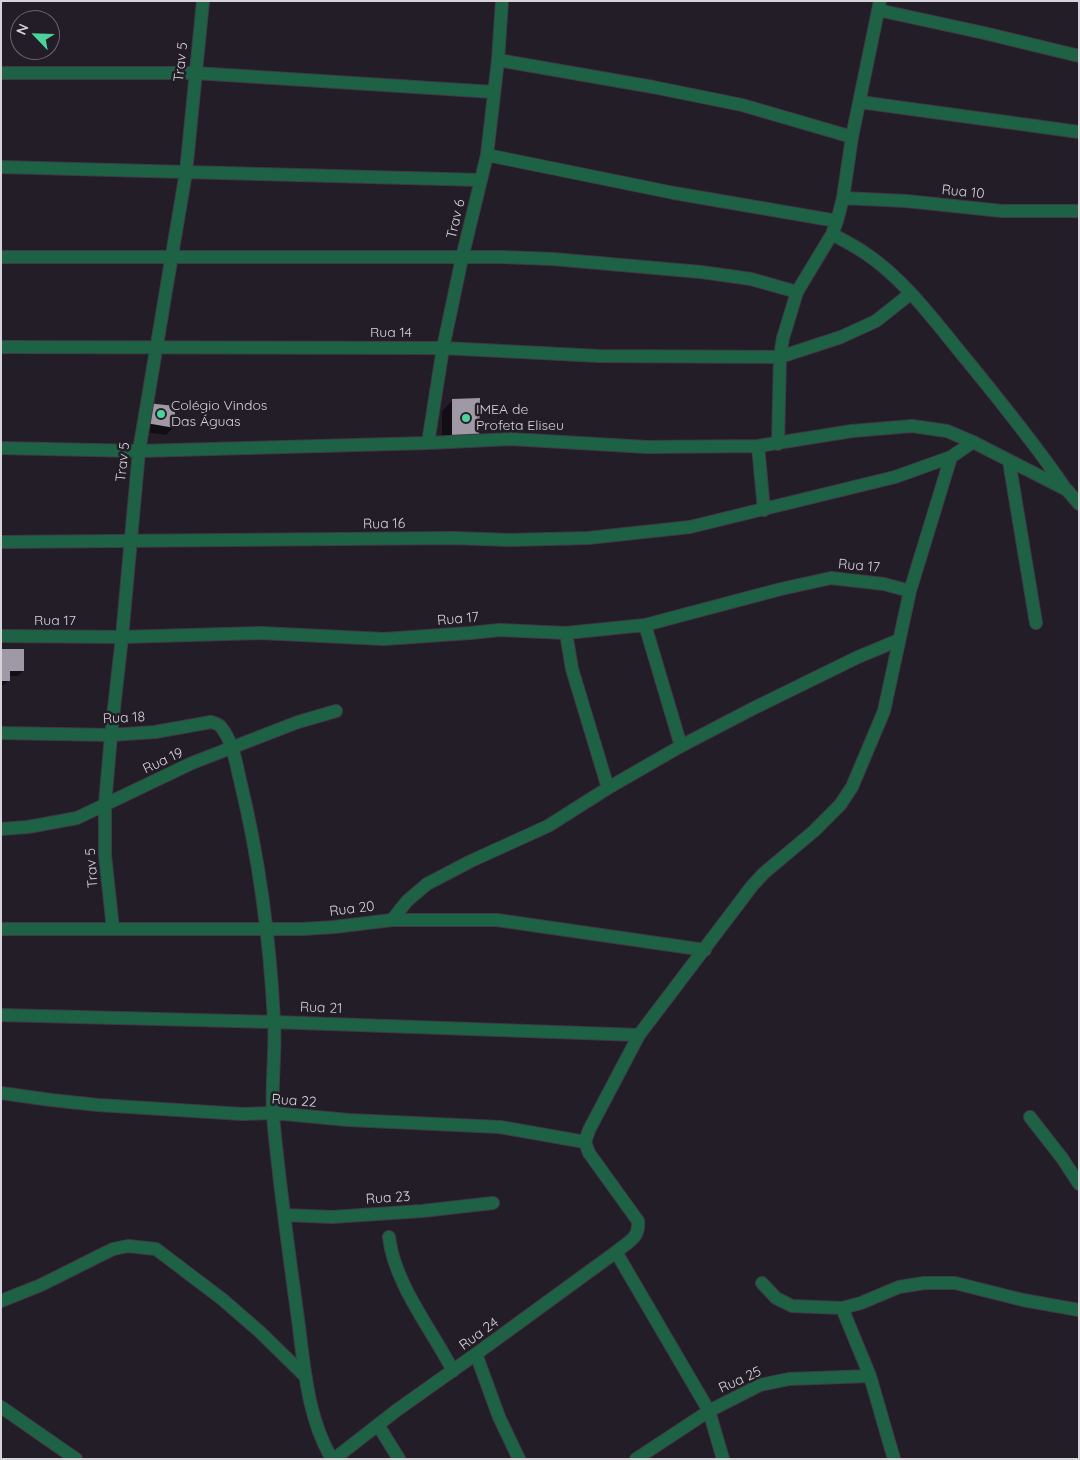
<!DOCTYPE html>
<html>
<head>
<meta charset="utf-8">
<style>
	body { margin:0 }
	#map { position:relative; width:1080px; height:1460px; overflow:hidden; background:#221d26; font-family:Quicksand,sans-serif }
	canvas { display:block }
	.frame { position:absolute; inset:0; border:2px solid #d6d3d9; pointer-events:none }
	.north { position:absolute; left:10px; top:10px; width:50px; height:50px; box-sizing:border-box; background:#221d26; border:1px solid #6a666e; border-radius:50%; rotate:294deg; font-size:14px; font-weight:700; line-height:20px; text-align:center; color:#d6d3d9 }
	.north::after { content:''; display:block; margin:auto; width:18px; height:22px; background:#4ad49c; clip-path:polygon(50% 0,100% 100%,50% 72%,0 100%) }
</style>
</head>
<body>
<div id="map">
<canvas width="1080" height="1460"></canvas>
<div class="frame"></div>
<div class="north">N</div>
</div>
<script>
const c = document.querySelector('canvas').getContext('2d');
c.lineJoin = 'round';
function paint(path, color) { c.fillStyle = color; c.fill(path, 'evenodd'); }
function stroke(path, color, width, dash) { c.strokeStyle = color; c.lineWidth = width; c.lineCap = dash ? 'butt' : 'round'; c.setLineDash(dash || []); c.stroke(path); }
function label(font, color, halo, rows, align = 'center') {
  c.font = font + ' Quicksand,sans-serif'; c.lineWidth = 5; c.setLineDash([]); c.textBaseline = 'middle'; c.strokeStyle = halo; c.fillStyle = color; for (const [text, x, y, turn = 0] of rows) {
    c.save(); c.translate(x, y); c.rotate((+turn || 0) * Math.PI / 180); c.textAlign = isNaN(turn) ? turn : align; if (halo) c.strokeText(text, 0, 0); c.fillText(text, 0, 0); c.restore();
  }
}
const shadow = new Path2D(`
	M 452,401 L 478,436 L 442,447 L 442,411 Z
	M 147,404 L 174,427 L 166,435 L 138,431 Z
	M 1,650 L 23,671 L 18,676 L 9,676 L 9,680 L 4,685 L 1,685 Z`);
const building = new Path2D(`
	M 480,398 L 479,437 L 452,438 L 452,399 Z
	M 147,403 L 175,406 L 175,428 L 146,423 Z
	M 1,649 L 24,649 L 24,671 L 10,671 L 10,681 L 1,681 Z`);
const minor = new Path2D(`
	M 878,10 L 984,33 L 1079,56
	M 498,60 L 653,87 L 742,105 L 852,137
	M 1,73 L 195,73 L 494,92
	M 860,102 L 1079,132
	M 487,155 L 674,193 L 837,221
	M 1,167 L 481,180
	M 843,198 L 906,201 L 1002,211 L 1079,211
	M 832,234 C 843,240 855,246 865,253 C 907,281 938,326 970,364 C 1003,405 1036,445 1065,488
	M 1,257 L 502,257 L 553,259 L 701,272 L 751,279 L 797,292
	M 1,347 L 443,348 L 599,356 L 780,357 L 841,337 L 876,321 L 910,294
	M 428,443 L 443,348 L 462,258 L 487,155 L 498,60 L 502,1
	M 778,444 L 780,357 L 783,338 L 797,292 L 832,234 L 837,221 L 843,198 L 852,137 L 880,1
	M 758,446 L 764,510
	M 1,448 L 139,451 L 428,443 L 511,439 L 647,447 L 758,446 L 852,431 L 912,426 L 947,431 L 973,442 L 1067,490 L 1079,504
	M 1009,461 L 1036,623
	M 1,542 L 454,538 L 510,540 L 588,538 L 690,527 L 895,477 L 951,457 L 973,442
	M 645,625 L 681,746
	M 566,633 L 572,669 L 608,788
	M 1,636 L 122,637 L 260,633 L 384,639 L 470,633 L 500,630 L 566,633 L 645,625 L 781,589 L 831,578 L 884,584 L 910,591
	M 1,733 L 111,735 L 155,732 L 211,722 C 215,723 219,724 221,727 C 233,742 236,763 240,780 C 259,858 270,941 274,1021 C 276,1052 271,1084 273,1116 C 279,1182 288,1247 297,1312 C 304,1361 306,1416 332,1459
	M 1,829 L 28,827 L 77,818 L 192,763 L 298,722 L 336,711
	M 392,920 L 407,901 L 427,884 L 471,861 L 548,826 L 608,788 L 681,746 L 752,709 L 858,657 L 899,640
	M 1,929 L 303,929 L 334,927 L 392,920 L 497,920 L 705,950
	M 113,929 L 105,855 L 105,804 L 111,735 L 122,637 L 139,451 L 186,172 L 203,1
	M 1,1015 L 274,1022 L 639,1035
	M 1,1093 L 51,1100 L 98,1105 L 242,1114 L 273,1113 L 349,1120 L 500,1127 L 585,1142
	M 1030,1117 L 1062,1158 L 1079,1184
	M 284,1215 L 332,1217 L 422,1211 L 493,1203
	M 389,1237 C 394,1283 432,1330 453,1371
	M 616,1252 L 709,1411 L 723,1459
	M 762,1283 L 776,1298 L 792,1306 L 842,1308 L 861,1303 L 899,1287 L 924,1283 L 955,1283 L 1023,1300 L 1079,1310
	M 1,1301 L 41,1285 L 113,1249 L 128,1246 L 156,1249 L 222,1299 L 260,1332 L 306,1377
	M 842,1308 L 870,1376 L 894,1459
	M 476,1354 L 499,1417 L 519,1459
	M 1,1407 L 76,1459
	M 378,1425 L 399,1459
	M 334,1459 L 397,1410 L 476,1354 L 616,1252 C 628,1242 640,1238 638,1221 L 589,1153 L 585,1142 L 589,1130 L 639,1035 L 752,886 L 764,873 L 814,831 L 840,805 L 852,787 L 884,711 L 910,591 L 951,457
	M 636,1459 L 709,1411 L 760,1385 L 789,1379 L 870,1376`);
const markers = [
	[161,414,5,"#4ad49c"],
	[466,418,5,"#4ad49c"]
];
const streetNames = [
	["Trav 5",181,62,-84],
	["Rua 10",963,192,6],
	["Trav 6",456,219,-77],
	["Rua 14",391,333],
	["Trav 5",123,462,-84],
	["Rua 16",384,524,-1],
	["Rua 17",859,566,5],
	["Rua 17",458,619,-5],
	["Rua 17",55,621],
	["Rua 18",124,718,-3],
	["Rua 19",163,761,-25],
	["Trav 5",92,868,-94],
	["Rua 20",352,909,-7],
	["Rua 21",321,1008,2],
	["Rua 22",294,1101,4],
	["Rua 23",388,1198,-4],
	["Rua 24",479,1334,-36],
	["Rua 25",740,1380,-24]
];
const poiNames = [
	["Colégio Vindos",171,406],
	["Das Águas",171,422],
	["IMEA de",476,410],
	["Profeta Eliseu",476,426]
];
paint(shadow, '#0007');
paint(building, '#9f98a5');
stroke(minor, '#3f3a43', 14);
stroke(minor, '#1e6246', 12);
for (const [x, y, r, color] of markers) { const dot = new Path2D(); dot.arc(x, y, r, 0, 2 * Math.PI); c.fillStyle = color; c.fill(dot); stroke(dot, '#221d26', 2); }
label('14px', '#d6d3d9', '#221d26', streetNames);
label('14px', '#d6d3d9', '#221d26', poiNames, 'left');
</script>
</body>
</html>
